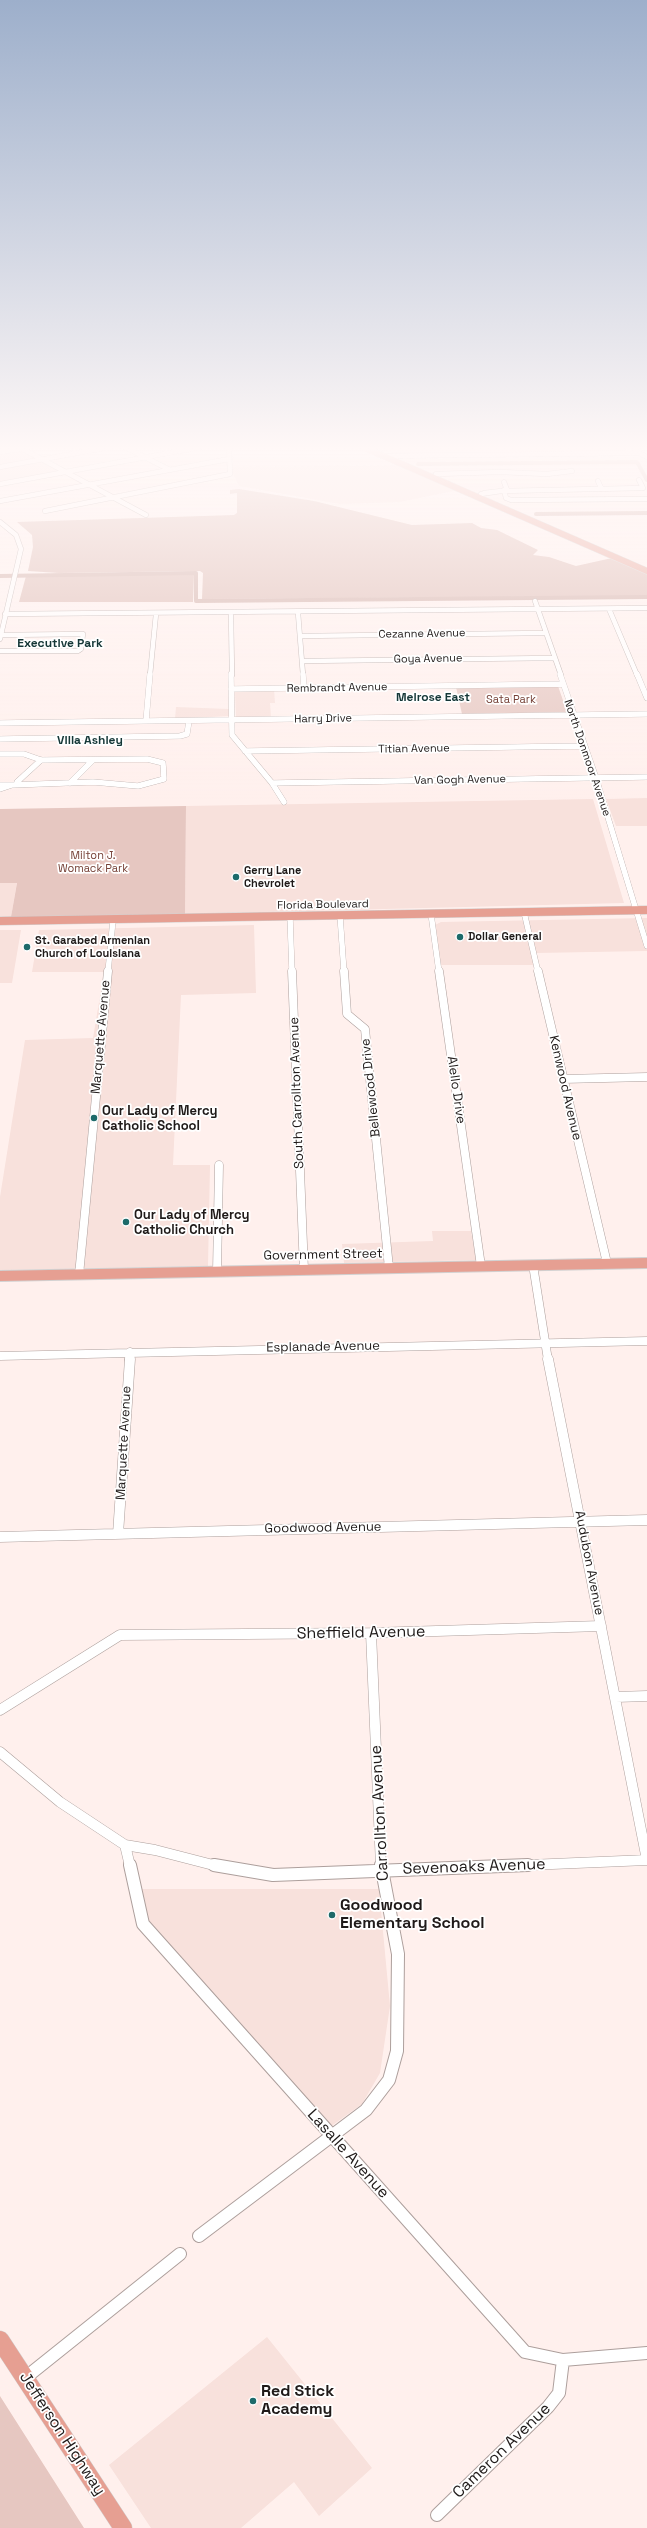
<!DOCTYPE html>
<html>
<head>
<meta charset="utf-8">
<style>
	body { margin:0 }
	canvas { display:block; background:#fff0ed }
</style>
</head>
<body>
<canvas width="647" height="2528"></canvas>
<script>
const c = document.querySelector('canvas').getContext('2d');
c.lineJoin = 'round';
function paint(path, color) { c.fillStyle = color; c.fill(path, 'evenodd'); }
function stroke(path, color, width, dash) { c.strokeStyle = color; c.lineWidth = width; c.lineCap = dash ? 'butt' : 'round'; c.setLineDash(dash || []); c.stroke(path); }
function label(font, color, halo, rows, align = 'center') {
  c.font = font + ' "Space Grotesk",sans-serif'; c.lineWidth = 3.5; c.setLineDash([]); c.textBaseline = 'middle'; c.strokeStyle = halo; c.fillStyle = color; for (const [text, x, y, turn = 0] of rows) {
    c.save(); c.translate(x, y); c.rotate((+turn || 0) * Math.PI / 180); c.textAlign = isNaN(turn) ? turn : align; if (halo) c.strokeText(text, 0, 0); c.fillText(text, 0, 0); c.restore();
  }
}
const built = new Path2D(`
	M 0,447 L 15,447 L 59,472 L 0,483 Z
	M 378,447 L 625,447 L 626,449 L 624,452 L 394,454 Z
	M 401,465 L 458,490 L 400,502 L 340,504 L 239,486 L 233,474 L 233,467 Z
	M 274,689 L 275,703 L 270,703 L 271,718 L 236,717 L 235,691 Z
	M 176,707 L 229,709 L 229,716 L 175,719 Z
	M 647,798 L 647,826 L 616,826 L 606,799 Z
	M 593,799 L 624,903 L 185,914 L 186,806 Z
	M 17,882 L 11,917 L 0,918 L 0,883 Z
	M 647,918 L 647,951 L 536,953 L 538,965 L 440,965 L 435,925 L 441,922 Z
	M 254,925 L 256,993 L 181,995 L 173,1165 L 210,1165 L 208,1266 L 0,1270 L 0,1197 L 25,1040 L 93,1038 L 104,972 L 32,972 L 39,930 Z
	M 0,930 L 21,930 L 12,983 L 0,983 Z
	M 432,1231 L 471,1231 L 476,1260 L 344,1263 L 342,1244 L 433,1241 Z
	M 142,1889 L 379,1889 L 390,2006 L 380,2073 L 362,2104 L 330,2127 L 147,1921 Z
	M 267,2337 L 372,2468 L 319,2516 L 294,2482 L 241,2528 L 151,2528 L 109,2465 Z`);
const green = new Path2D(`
	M 558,686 L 567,712 L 462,714 L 456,687 Z
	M 186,806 L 185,914 L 11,917 L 17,883 L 0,883 L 0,809 Z
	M 0,2396 L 84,2528 L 0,2528 Z`);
const forest = new Path2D(`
	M 239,489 L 314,501 L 412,525 L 472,523 L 481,528 L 497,530 L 538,550 L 533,555 L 549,557 L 576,566 L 612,558 L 647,574 L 647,596 L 207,599 L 202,599 L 203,573 L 200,571 L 59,573 L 28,571 L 33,547 L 32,535 L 17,522 L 234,515 L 237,513 L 237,493 L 230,494 L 230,490 Z
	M 194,574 L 193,602 L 19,602 L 26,576 Z`);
const canal = new Path2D(`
	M 418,464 L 637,462 L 647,480
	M 536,514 L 647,513
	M 0,576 L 196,573 L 196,601 L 647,597`);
const minorFar4 = new Path2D(`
	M 19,447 L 146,515
	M 125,447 L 170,470
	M 635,451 L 647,457
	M 0,452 L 25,448
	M 382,456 L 638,453
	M 0,467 L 110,447
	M 436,474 L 500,472 L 547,474 L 572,471
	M 598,481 L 601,488
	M 504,482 L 507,490
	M 0,484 L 201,447
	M 504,490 L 506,498 L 511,500 L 647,499
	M 501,491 L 643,488 L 639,480
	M 481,494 L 501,491 L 484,493
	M 0,501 L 229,459
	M 45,511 L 230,474 L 229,447
	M 0,522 L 16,535 L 21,549 L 0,639
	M 535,601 L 561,675
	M 609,609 L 637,675
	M 298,613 L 303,675
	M 5,614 L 647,608
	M 231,614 L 232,675
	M 300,636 L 544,633
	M 0,651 L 78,651 L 81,649 L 83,634 L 1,635
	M 302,661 L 554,658
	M 150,675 L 156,614`);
const minorFar3 = new Path2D(`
	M 231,674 L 232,735 L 272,783 L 284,802
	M 303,674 L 304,688
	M 560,674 L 596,778 L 647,946
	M 637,674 L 647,698
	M 231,689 L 562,684
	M 146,721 L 150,674
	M 0,723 L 647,714
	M 0,739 L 180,736 L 187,734 L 189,721
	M 245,751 L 584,746
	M 0,754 L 24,754 L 41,760 L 147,759 L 163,763 L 164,779 L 138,786 L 93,782 L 12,785
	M 70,783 L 93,760
	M 272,783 L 647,777
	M 0,785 L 12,785 L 0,789
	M 17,785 L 17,782 L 41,760
	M 524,912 L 538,972
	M 431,914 L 439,972
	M 340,915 L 344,972
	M 290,916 L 292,972
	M 108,972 L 113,920`);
const minorFar2 = new Path2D(`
	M 292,971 L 304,1270
	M 344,971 L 347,1014 L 365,1029 L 389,1268
	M 439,971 L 481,1266
	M 538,971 L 607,1263
	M 563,1079 L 647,1077
	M 533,1265 L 548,1360
	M 217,1272 L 219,1165
	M 79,1275 L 108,971
	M 0,1356 L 647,1341
	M 129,1360 L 130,1352`);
const minorFar1 = new Path2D(`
	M 548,1359 L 647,1860
	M 118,1534 L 130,1359
	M 0,1537 L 647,1520
	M 371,1633 L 381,1866
	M 616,1697 L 647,1696
	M 0,1710 L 120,1635 L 371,1633 L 601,1626
	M 0,1752 L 60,1802 L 125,1845 L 155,1850 L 217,1866
	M 125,1845 L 130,1866
	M 505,1866 L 647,1860`);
const minor = new Path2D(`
	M 130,1865 L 143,1924 L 525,2352 L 563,2360 L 647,2353
	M 214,1865 L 273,1875 L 528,1865
	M 199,2236 L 366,2110 L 389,2080 L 397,2051 L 398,1954 L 381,1865
	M 25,2378 L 180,2254
	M 437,2515 L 548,2407 L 559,2393 L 563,2360`);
const majorFar3 = new Path2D(`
	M 363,447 L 647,571`);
const majorFar2 = new Path2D(`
	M 0,921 L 647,910`);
const majorFar1 = new Path2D(`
	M 0,1276 L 647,1263`);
const major = new Path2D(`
	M 0,2340 L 123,2528`);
const markers = [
	[236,877,4,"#1d6a6a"],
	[460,937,4,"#1d6a6a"],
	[27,947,4,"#1d6a6a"],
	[94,1118,4,"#1d6a6a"],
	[126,1222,4,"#1d6a6a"],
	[332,1915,4,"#1d6a6a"],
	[253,2401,4,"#1d6a6a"]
];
const farStreetnames = [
	["Cezanne Avenue",422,634,-1],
	["Goya Avenue",428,659,-1],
	["Rembrandt Avenue",337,688,-1],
	["Harry Drive",323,719,-1],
	["Titian Avenue",414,749,-1],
	["North Donmoor Avenue",587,758,71],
	["Van Gogh Avenue",460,780,-1],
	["Florida Boulevard",323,905,-1]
];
const farParknames = [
	["Sata Park",511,700],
	["Milton J.",93,856],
	["Womack Park",93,869]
];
const farPoinames = [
	["Gerry Lane",244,871],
	["Chevrolet",244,884],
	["Dollar General",468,937],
	["St. Garabed Armenian",35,941],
	["Church of Louisiana",35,954]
];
const farNeighbourhoodnames = [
	["Executive Park",60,644],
	["Melrose East",433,698],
	["Villa Ashley",90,741]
];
const streetNames = [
	["Marquette Avenue",101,1037,-85],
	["Bellewood Drive",371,1088,-96],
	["Kenwood Avenue",565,1088,77],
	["Alello Drive",456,1090,82],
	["South Carrollton Avenue",297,1093,-92],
	["Government Street",323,1255,-1],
	["Esplanade Avenue",323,1347,-1],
	["Marquette Avenue",124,1443,-87],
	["Goodwood Avenue",323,1528,-1],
	["Audubon Avenue",589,1563,79]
];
const poiNames = [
	["Our Lady of Mercy",102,1111],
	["Catholic School",102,1126],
	["Our Lady of Mercy",134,1215],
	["Catholic Church",134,1230]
];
const nearStreetnames = [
	["Sheffield Avenue",361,1633,-1],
	["Carrollton Avenue",380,1813,-93],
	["Sevenoaks Avenue",474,1867,-2],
	["Lasalle Avenue",348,2154,48],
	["Jefferson Highway",62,2434,57],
	["Cameron Avenue",502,2451,-44]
];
const nearPoinames = [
	["Goodwood",340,1906],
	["Elementary School",340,1924],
	["Red Stick",261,2392],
	["Academy",261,2410]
];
paint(built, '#f8e1dc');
paint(green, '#e6c7c1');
paint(forest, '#dab4ac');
stroke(canal, '#cda79f', 4);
stroke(minorFar4, '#ad9f9c', 5.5);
stroke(minorFar3, '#ad9f9c', 6);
stroke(minorFar2, '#ad9f9c', 9);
stroke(minorFar1, '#ad9f9c', 11);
stroke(minor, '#ad9f9c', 14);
stroke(majorFar3, '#d2d1d1', 7);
stroke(majorFar2, '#d2d1d1', 9);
stroke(majorFar1, '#d2d1d1', 12);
stroke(major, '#d2d1d1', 19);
stroke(minorFar4, '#fff', 4.5);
stroke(minorFar3, '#fff', 5.5);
stroke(minorFar2, '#fff', 8);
stroke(minorFar1, '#fff', 10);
stroke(minor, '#fff', 12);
stroke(majorFar3, '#e69f92', 6);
stroke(majorFar2, '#e69f92', 8);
stroke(majorFar1, '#e69f92', 10);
stroke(major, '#e69f92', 18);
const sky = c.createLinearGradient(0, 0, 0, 801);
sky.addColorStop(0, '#9dafcb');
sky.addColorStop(0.56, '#fff8f7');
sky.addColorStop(1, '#fff8f700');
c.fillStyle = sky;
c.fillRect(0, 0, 647, 801);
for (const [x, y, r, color] of markers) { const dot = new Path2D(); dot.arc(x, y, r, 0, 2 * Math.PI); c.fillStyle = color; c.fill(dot); stroke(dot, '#fff', 1.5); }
label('11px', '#1f1a19', '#fff', farStreetnames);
label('11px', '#754036', '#fff', farParknames);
label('bold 11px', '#1f1a19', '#fff', farPoinames, 'left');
label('bold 12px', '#153737', '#fff', farNeighbourhoodnames);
label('13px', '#1f1a19', '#fff', streetNames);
label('bold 13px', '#1f1a19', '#fff', poiNames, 'left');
label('16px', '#1f1a19', '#fff', nearStreetnames);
label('bold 16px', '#1f1a19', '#fff', nearPoinames, 'left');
</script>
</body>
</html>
